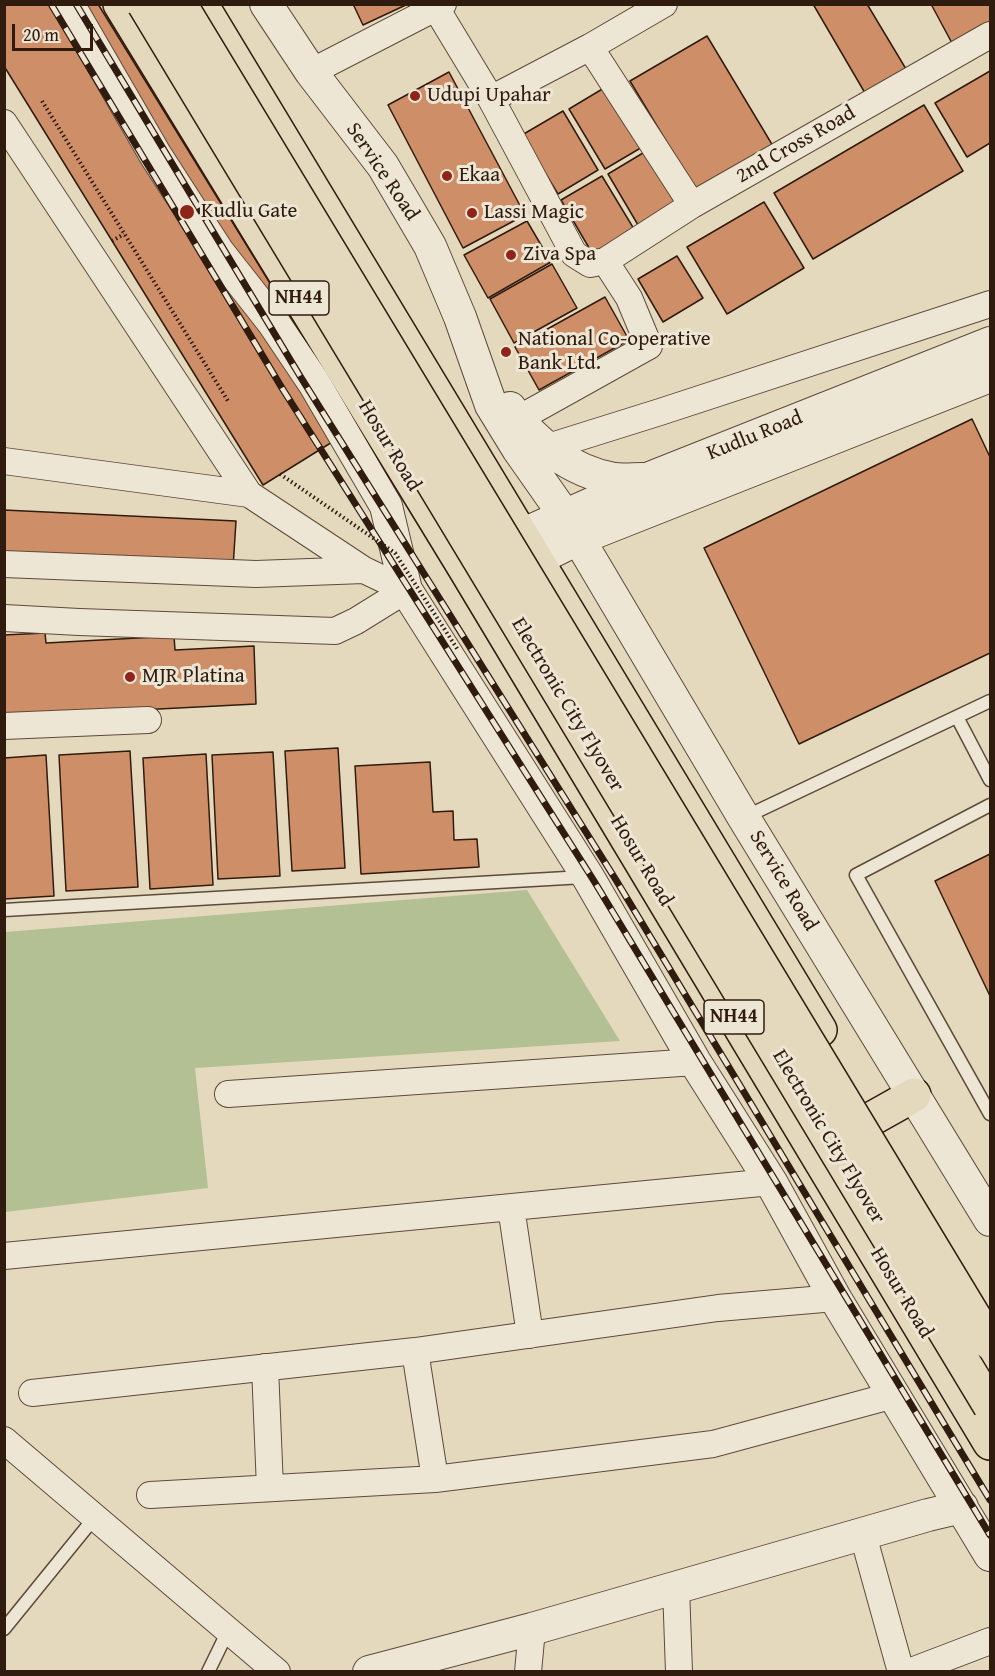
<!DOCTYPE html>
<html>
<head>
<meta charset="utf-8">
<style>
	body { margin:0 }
	#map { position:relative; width:995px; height:1676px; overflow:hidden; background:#e5d9bd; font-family:"Gentium Book Plus",serif }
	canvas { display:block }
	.frame { position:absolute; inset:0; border:6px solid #301b0f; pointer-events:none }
	.scale { position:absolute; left:12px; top:24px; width:81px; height:27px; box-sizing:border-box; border:3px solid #301b0f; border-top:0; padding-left:8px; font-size:18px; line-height:21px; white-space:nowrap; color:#301b0f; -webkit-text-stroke:4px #eee6d4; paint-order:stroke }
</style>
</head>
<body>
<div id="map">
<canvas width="995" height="1676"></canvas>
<div class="frame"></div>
<div class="scale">20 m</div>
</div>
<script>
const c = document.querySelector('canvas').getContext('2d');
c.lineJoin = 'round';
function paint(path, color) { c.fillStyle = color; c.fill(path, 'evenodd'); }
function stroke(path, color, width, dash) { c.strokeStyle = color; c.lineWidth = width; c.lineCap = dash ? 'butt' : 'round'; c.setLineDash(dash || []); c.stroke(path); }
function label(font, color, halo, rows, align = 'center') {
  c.font = font + ' "Gentium Book Plus",serif'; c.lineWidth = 6; c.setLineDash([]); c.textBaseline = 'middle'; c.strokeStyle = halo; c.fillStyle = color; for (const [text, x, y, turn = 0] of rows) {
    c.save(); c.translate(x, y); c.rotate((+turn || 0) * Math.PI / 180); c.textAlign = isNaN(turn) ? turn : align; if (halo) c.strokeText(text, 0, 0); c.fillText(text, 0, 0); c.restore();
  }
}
const green = new Path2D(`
	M 527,890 L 620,1041 L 195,1068 L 208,1188 L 5,1212 L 5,932 Z`);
const building = new Path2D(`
	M 4,4 L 98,4 L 358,426 L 263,485 L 4,66 Z
	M 353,4 L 408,4 L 363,25 Z
	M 813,4 L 867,4 L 906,69 L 865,93 Z
	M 931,4 L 990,4 L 990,24 L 953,45 Z
	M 707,36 L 776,151 L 699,196 L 630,81 Z
	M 990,71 L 990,143 L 967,157 L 935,103 Z
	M 449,72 L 525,215 L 463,248 L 388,105 Z
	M 609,85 L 644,146 L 605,169 L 569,109 Z
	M 924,105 L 963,171 L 813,259 L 774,193 Z
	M 563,111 L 598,170 L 558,194 L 522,135 Z
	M 648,150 L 681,206 L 641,230 L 608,174 Z
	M 602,176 L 637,234 L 595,258 L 561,200 Z
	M 764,202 L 804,268 L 727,314 L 687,247 Z
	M 527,221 L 551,262 L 488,298 L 464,255 Z
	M 677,256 L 703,298 L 663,322 L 638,279 Z
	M 552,264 L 577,308 L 514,343 L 490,299 Z
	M 605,297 L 629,340 L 539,390 L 515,347 Z
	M 972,419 L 990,457 L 990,653 L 799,744 L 704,548 Z
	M 4,510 L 236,521 L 233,568 L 4,558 Z
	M 45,633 L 46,643 L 174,636 L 175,650 L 254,646 L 256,704 L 4,717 L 4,635 Z
	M 338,748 L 345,868 L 292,871 L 285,751 Z
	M 130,751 L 138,887 L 66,891 L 59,755 Z
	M 273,752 L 280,876 L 218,879 L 212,755 Z
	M 206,754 L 213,885 L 150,889 L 143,758 Z
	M 46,755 L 54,896 L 4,899 L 4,758 Z
	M 430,762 L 433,812 L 453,811 L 454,840 L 477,839 L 479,867 L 361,874 L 355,766 Z
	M 990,854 L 990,996 L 935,881 Z`);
const path = new Path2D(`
	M 42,101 L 228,401
	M 112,241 L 124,234`);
const service = new Path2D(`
	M 957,717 L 990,780
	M 990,805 L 856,875 L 990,1114
	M 745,817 L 990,701
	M 4,910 L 584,877
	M 4,1629 L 95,1517
	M 208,1672 L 228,1631`);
const minor = new Path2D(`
	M 436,8 L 491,99 L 574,254 L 590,264 L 605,261 L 692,205 L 990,35
	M 590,47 L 692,205
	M 311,72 L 443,4
	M 491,99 L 590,47 L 664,4
	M 4,123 L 249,494 L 364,570 L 406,590
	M 518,419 L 649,346 L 629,298 L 605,261
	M 545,448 L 660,412 L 990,304
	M 4,461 L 249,494
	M 4,564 L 256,574 L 364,570
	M 4,618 L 79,622 L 335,631 L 356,621 L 406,590
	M 4,726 L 148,720
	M 228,1094 L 695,1062
	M 511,1207 L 530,1335
	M 4,1256 L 771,1182
	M 415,1351 L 435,1479
	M 265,1367 L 270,1488
	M 32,1393 L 415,1351 L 718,1308 L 835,1298
	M 4,1440 L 277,1672
	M 150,1495 L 435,1479 L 713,1444 L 894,1395
	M 863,1535 L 901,1672
	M 676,1587 L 679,1672
	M 528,1672 L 532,1629
	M 909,1672 L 990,1641`);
const tertiary = new Path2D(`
	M 68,4 L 156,156 L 218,252 L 273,322 L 314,383 L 386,506 L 406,590 L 588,877 L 695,1062 L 771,1182 L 835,1298 L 990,1555
	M 266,4 L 311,72 L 383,166 L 430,246 L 460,317 L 491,405 L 518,449 L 565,516 L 744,818 L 990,1220
	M 510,408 C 533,442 572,472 614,479 C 623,480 633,479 642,479
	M 498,548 L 521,535 L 647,479 L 990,343
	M 513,571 L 578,539 L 990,376
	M 369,1672 L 532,1629 L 928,1515 L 962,1507`);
const trunk = new Path2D(`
	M 120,4 L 464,567 L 990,1443
	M 201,4 L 820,1030
	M 873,1118 L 914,1095`);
const rail = new Path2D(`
	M 51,4 L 282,388 L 594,881 L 990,1535
	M 76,4 L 300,376 L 616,880 L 990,1500`);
const pathBridge = new Path2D(`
	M 280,474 L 395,553 L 458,650`);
const motorwayBridge = new Path2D(`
	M 144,4 L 990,1406
	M 180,4 L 990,1343`);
const markers = [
	[415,96,6,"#8f2418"],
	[447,176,6,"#8f2418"],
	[187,212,8,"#8f2418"],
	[472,213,6,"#8f2418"],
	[511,255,6,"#8f2418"],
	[506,352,6,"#8f2418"],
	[130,677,6,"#8f2418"]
];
const shields = [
	[299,298,60],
	[734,1017,60]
];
const shieldNames = [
	["NH44",299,298],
	["NH44",734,1017]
];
const poiNames = [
	["Udupi Upahar",427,96],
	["Ekaa",459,176],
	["Kudlu Gate",201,212],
	["Lassi Magic",484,213],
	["Ziva Spa",523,255],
	["National Co-operative",518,340],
	["Bank Ltd.",518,364],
	["MJR Platina",142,677]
];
const streetNames = [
	["2nd Cross Road",796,145,-30],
	["Service Road",382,172,56],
	["Kudlu Road",755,436,-22],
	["Hosur Road",389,446,59],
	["Electronic City Flyover",567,705,59],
	["Hosur Road",641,861,59],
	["Service Road",783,881,59],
	["Electronic City Flyover",828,1137,59],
	["Hosur Road",901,1293,59]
];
paint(green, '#b2c093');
paint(building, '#ce8e67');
stroke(building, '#301b0f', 1.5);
stroke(service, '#5d4a3a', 15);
stroke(minor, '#5d4a3a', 28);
stroke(tertiary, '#5d4a3a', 34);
stroke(trunk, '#301b0f', 36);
stroke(path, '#301b0f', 4, [1.5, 3]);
stroke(service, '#eee6d4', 12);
stroke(minor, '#eee6d4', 26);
stroke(tertiary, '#eee6d4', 32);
stroke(trunk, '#e5d9bd', 33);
stroke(rail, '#301b0f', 7);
stroke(rail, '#eee6d4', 4.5, [14]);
stroke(motorwayBridge, '#301b0f', 36, []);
stroke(pathBridge, '#301b0f', 4, [1.5, 3]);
stroke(motorwayBridge, '#e5d9bd', 33);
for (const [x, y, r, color] of markers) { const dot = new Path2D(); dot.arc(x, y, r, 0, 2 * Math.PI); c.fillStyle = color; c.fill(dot); stroke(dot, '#eee6d4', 2); }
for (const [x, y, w] of shields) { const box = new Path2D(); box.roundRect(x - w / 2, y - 17, w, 34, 4.5); c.fillStyle = '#eee6d4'; c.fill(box); stroke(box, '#301b0f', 1.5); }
label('bold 20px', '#301b0f', null, shieldNames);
label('21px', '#301b0f', '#eee6d4', poiNames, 'left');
label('21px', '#301b0f', '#eee6d4', streetNames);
</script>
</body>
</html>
